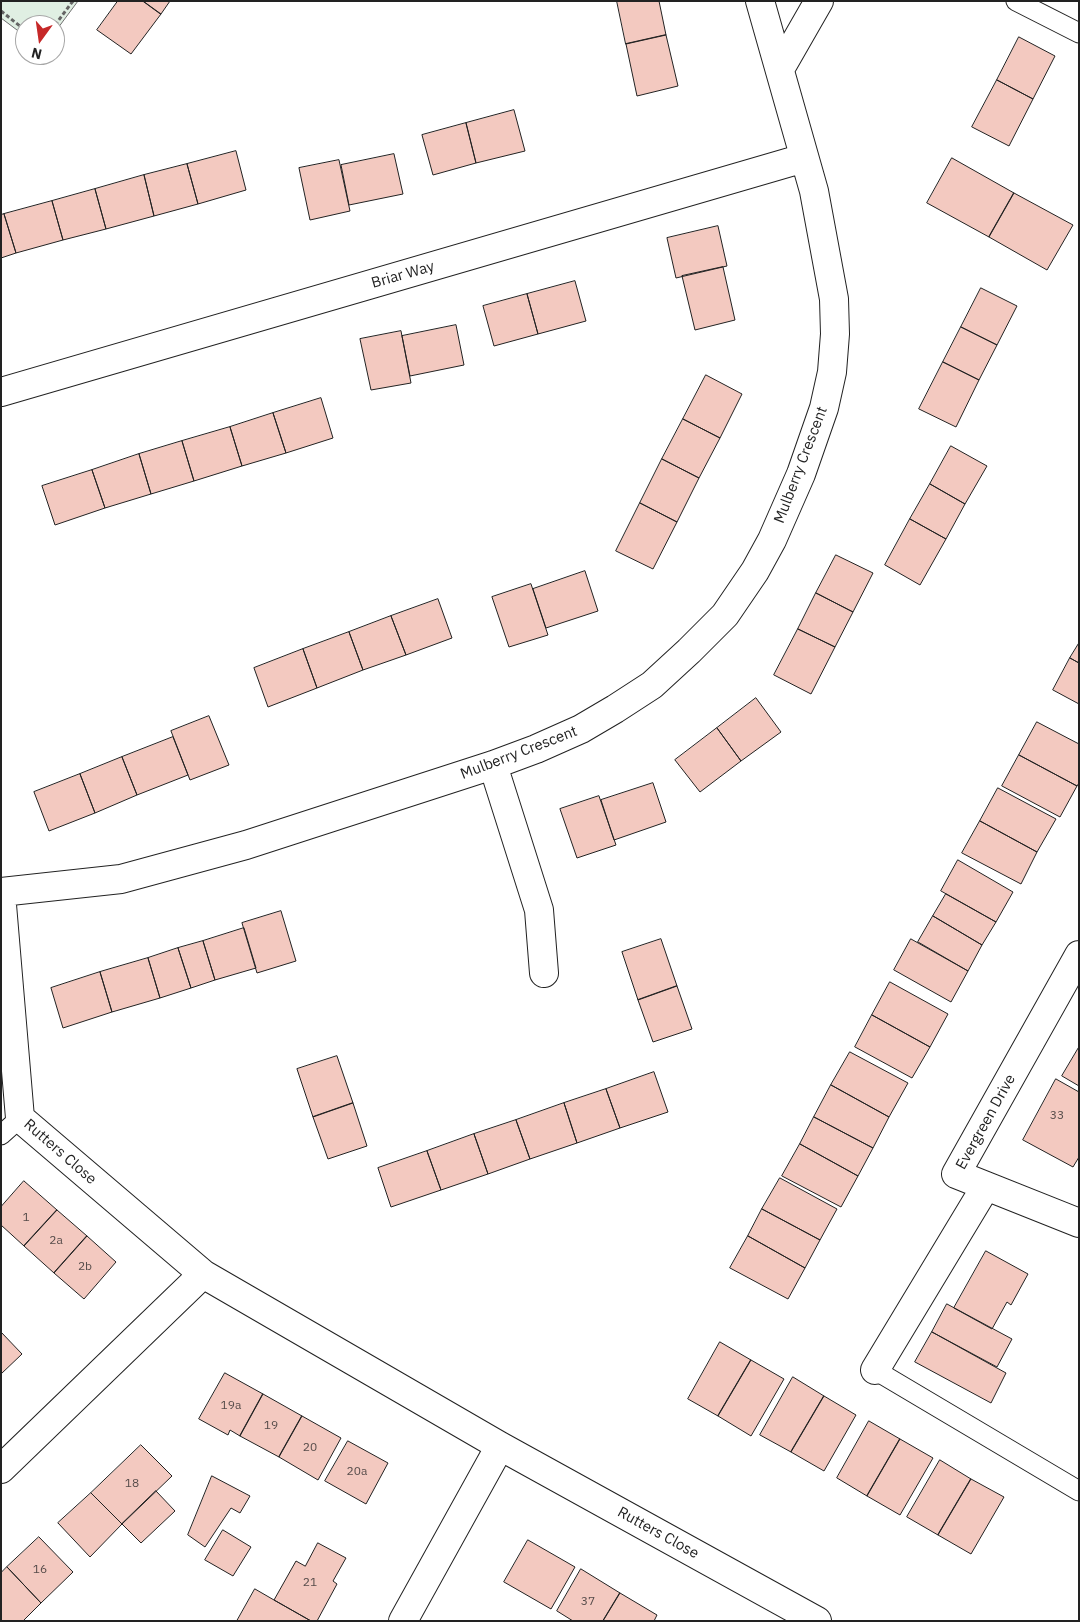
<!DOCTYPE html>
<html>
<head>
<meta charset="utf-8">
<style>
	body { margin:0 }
	#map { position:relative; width:1080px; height:1622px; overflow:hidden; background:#fff; font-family:"IBM Plex Sans",sans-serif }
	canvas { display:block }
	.frame { position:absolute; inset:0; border:2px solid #222; pointer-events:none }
	.north { position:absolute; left:15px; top:15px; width:50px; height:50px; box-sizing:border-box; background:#fff; border:1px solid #a7a7a7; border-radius:50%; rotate:194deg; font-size:14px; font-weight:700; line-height:20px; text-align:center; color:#222 }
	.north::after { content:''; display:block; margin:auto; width:18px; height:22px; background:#c62828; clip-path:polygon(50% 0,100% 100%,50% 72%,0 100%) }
</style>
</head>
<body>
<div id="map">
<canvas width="1080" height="1622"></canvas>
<div class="frame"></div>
<div class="north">N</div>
</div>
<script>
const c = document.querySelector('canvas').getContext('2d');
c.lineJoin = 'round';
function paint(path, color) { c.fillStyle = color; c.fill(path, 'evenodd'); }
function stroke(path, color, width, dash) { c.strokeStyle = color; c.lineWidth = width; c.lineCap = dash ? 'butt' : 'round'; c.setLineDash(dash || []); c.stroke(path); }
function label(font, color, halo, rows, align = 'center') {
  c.font = font + ' "IBM Plex Sans",sans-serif'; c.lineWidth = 4; c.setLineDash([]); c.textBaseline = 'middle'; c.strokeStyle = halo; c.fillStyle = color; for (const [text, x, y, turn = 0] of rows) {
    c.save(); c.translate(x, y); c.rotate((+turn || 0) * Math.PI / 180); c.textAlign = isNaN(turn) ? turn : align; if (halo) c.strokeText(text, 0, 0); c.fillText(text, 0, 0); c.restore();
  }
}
const green = new Path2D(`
	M 1,1 L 78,1 L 55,32 L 55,25 L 25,25 L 25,36 L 1,18 Z`);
const building = new Path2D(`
	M 118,1 L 143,1 L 161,14 L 131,54 L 97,30 Z
	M 143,1 L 170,1 L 161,14 Z
	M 617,1 L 659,1 L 666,35 L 626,44 Z
	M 666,35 L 678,86 L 637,96 L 626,44 Z
	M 1019,37 L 1055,56 L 1033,99 L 997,80 Z
	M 997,80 L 1033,99 L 1009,146 L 972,127 Z
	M 514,110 L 525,151 L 476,163 L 466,123 Z
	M 466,123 L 476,163 L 433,175 L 422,135 Z
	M 236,151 L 246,190 L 198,204 L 187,164 Z
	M 394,154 L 403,194 L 349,205 L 341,165 Z
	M 952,158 L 1014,193 L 989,237 L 927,203 Z
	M 339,160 L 350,211 L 310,220 L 299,168 Z
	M 187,164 L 198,204 L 154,216 L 144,175 Z
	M 144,175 L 154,216 L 106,229 L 95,189 Z
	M 95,189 L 106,229 L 63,240 L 52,201 Z
	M 1014,193 L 1073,225 L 1047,270 L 989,237 Z
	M 52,201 L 63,240 L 16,253 L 4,214 Z
	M 4,214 L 16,253 L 1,258 L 1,215 Z
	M 718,226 L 727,266 L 676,278 L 667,238 Z
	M 723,267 L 735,320 L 695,330 L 682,276 Z
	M 575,281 L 586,321 L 538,334 L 527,294 Z
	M 981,288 L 1017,306 L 997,345 L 961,327 Z
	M 527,294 L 538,334 L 494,346 L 483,306 Z
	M 456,325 L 464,365 L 410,376 L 402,336 Z
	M 961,327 L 997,345 L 979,380 L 943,362 Z
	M 401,331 L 411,383 L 371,390 L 360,339 Z
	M 943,362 L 979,380 L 956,427 L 919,409 Z
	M 706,375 L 742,394 L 720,438 L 683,419 Z
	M 321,398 L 333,438 L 286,453 L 273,413 Z
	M 273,413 L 286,453 L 242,466 L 230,427 Z
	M 683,419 L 720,438 L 699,478 L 662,459 Z
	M 230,427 L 242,466 L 194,481 L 182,441 Z
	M 182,441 L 194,481 L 151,494 L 139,454 Z
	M 951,446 L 987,466 L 965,504 L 930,484 Z
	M 139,454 L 151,494 L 105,508 L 92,470 Z
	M 662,459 L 699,478 L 677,522 L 640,503 Z
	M 92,470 L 105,508 L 55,525 L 42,486 Z
	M 930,484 L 965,504 L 946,539 L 910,519 Z
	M 640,503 L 677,522 L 653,569 L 616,551 Z
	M 910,519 L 946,539 L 920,585 L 885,565 Z
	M 836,555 L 873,573 L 853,612 L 816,593 Z
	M 585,571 L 598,611 L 546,628 L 533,589 Z
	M 531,584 L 548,635 L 509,647 L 492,597 Z
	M 816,593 L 853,612 L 835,647 L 798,629 Z
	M 438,599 L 452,638 L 406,655 L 391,616 Z
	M 391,616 L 406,655 L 363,670 L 349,632 Z
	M 798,629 L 835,647 L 811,694 L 774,675 Z
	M 349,632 L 363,670 L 317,688 L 303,649 Z
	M 1079,643 L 1079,663 L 1070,658 Z
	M 303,649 L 317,688 L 268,707 L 254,668 Z
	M 1070,658 L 1079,663 L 1079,704 L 1053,690 Z
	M 756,698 L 781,732 L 741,761 L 717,728 Z
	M 209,716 L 229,765 L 190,780 L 171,731 Z
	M 1037,722 L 1079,744 L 1079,783 L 1077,786 L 1019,755 Z
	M 717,728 L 741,761 L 700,792 L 675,760 Z
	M 173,737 L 188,775 L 137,795 L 122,757 Z
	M 1019,755 L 1077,786 L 1060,817 L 1002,786 Z
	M 122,757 L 137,795 L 95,813 L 80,774 Z
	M 80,774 L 95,813 L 49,831 L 34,792 Z
	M 653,783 L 666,822 L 614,840 L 601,800 Z
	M 998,788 L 1056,819 L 1037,852 L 980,821 Z
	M 599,796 L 616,845 L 577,858 L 560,809 Z
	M 980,821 L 1037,852 L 1021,884 L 962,853 Z
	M 958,860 L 1013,892 L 996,922 L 941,891 Z
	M 946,894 L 996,922 L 982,945 L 933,916 Z
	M 281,911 L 296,961 L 257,973 L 242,923 Z
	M 933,916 L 982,945 L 968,971 L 918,942 Z
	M 244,928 L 256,968 L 215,980 L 203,941 Z
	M 661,939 L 677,986 L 638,1000 L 622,952 Z
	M 911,939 L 968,971 L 951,1002 L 894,970 Z
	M 203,941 L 215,980 L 191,988 L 178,948 Z
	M 178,948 L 191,988 L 160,998 L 148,958 Z
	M 148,958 L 160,998 L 112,1012 L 100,972 Z
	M 100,972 L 112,1012 L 63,1028 L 51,988 Z
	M 890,982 L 948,1014 L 930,1047 L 872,1015 Z
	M 677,986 L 692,1029 L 653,1042 L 638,1000 Z
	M 872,1015 L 930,1047 L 912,1078 L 855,1047 Z
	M 1079,1047 L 1079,1086 L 1062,1076 Z
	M 850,1052 L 908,1083 L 889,1117 L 831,1085 Z
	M 337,1056 L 353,1103 L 313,1117 L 297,1069 Z
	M 654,1072 L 668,1112 L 620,1128 L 606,1089 Z
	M 1056,1079 L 1079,1092 L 1079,1157 L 1073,1167 L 1023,1140 Z
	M 831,1085 L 889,1117 L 873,1148 L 814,1117 Z
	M 606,1089 L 620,1128 L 577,1143 L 564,1103 Z
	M 353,1103 L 367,1146 L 328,1159 L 313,1117 Z
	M 564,1103 L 577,1143 L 530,1159 L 516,1120 Z
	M 814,1117 L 873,1148 L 858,1176 L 800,1144 Z
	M 516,1120 L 530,1159 L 488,1174 L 474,1134 Z
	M 474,1134 L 488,1174 L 441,1190 L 427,1151 Z
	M 800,1144 L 858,1176 L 841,1207 L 782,1176 Z
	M 427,1151 L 441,1190 L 391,1207 L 378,1168 Z
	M 780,1178 L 837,1209 L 820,1240 L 762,1209 Z
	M 24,1181 L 57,1210 L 24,1246 L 1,1225 L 1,1207 Z
	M 762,1209 L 820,1240 L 805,1268 L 748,1236 Z
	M 57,1210 L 87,1236 L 54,1273 L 24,1246 Z
	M 87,1236 L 116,1262 L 84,1299 L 54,1273 Z
	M 748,1236 L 805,1268 L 788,1299 L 730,1268 Z
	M 986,1251 L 1028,1274 L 1011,1305 L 1007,1302 L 992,1329 L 954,1308 Z
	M 947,1304 L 1012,1339 L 997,1367 L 932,1332 Z
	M 1,1332 L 22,1354 L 1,1374 Z
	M 932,1332 L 1006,1373 L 991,1403 L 915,1362 Z
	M 720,1342 L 751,1360 L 718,1416 L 688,1399 Z
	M 751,1360 L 784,1379 L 751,1436 L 718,1416 Z
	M 225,1373 L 263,1394 L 240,1436 L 230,1430 L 228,1435 L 199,1419 Z
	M 793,1377 L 824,1396 L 791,1452 L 760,1435 Z
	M 263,1394 L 302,1416 L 279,1457 L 240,1436 Z
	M 824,1396 L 856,1415 L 824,1471 L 791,1452 Z
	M 302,1416 L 341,1438 L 318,1480 L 279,1457 Z
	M 869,1421 L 900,1439 L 867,1496 L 837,1478 Z
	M 900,1439 L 933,1458 L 900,1515 L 867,1496 Z
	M 348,1441 L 388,1463 L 366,1504 L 325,1481 Z
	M 141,1445 L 172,1476 L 122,1524 L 91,1493 Z
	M 940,1460 L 971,1479 L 938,1535 L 907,1517 Z
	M 212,1476 L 250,1496 L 240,1513 L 231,1508 L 205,1547 L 188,1535 Z
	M 971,1479 L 1004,1497 L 971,1554 L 938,1535 Z
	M 156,1491 L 175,1511 L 141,1543 L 122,1524 Z
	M 91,1493 L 122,1524 L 90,1557 L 58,1523 Z
	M 223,1530 L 251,1547 L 233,1576 L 205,1560 Z
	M 39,1537 L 73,1572 L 41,1603 L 7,1567 Z
	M 528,1540 L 575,1567 L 551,1609 L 504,1582 Z
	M 318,1543 L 346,1558 L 333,1581 L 337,1584 L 317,1621 L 311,1621 L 274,1600 L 296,1561 L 305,1566 Z
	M 7,1567 L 41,1603 L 23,1621 L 1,1621 L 1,1573 Z
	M 581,1569 L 620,1593 L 603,1621 L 573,1621 L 557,1611 Z
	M 255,1589 L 274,1600 L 311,1621 L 237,1621 Z
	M 620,1593 L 657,1615 L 654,1621 L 603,1621 Z`);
const path = new Path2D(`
	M 1,11 L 25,30
	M 55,25 L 73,1`);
const service = new Path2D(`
	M 1016,1 L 1079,33
	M 1,1135 L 20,1118
	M 875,1370 L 1079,1491`);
const minor = new Path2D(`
	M 780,69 L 819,1
	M 1,392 L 804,158
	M 493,765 L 539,910 L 544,973
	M 1,892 L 121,879 L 246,845 L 493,765 L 536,749 L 581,729 L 615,709 L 652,685 L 689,651 L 725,615 L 755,571 L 772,540 L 801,474 L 824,408 L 832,372 L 835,334 L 834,299 L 814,191 L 760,1
	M 1,893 L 20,1118 L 203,1274 L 500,1446 L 817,1621
	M 1079,955 L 956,1174 L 1079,1223
	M 875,1370 L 986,1186
	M 1,1469 L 203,1274
	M 403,1621 L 500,1446`);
const numberNames = [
	["33",1057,1116],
	["1",26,1218],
	["2a",56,1241],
	["2b",85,1267],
	["19a",231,1406],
	["19",271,1426],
	["20",310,1448],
	["20a",357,1472],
	["18",132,1484],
	["16",40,1570],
	["21",310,1583],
	["37",588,1602]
];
const streetNames = [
	["Briar Way",403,275,-16],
	["Mulberry Crescent",801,465,-69],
	["Mulberry Crescent",519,753,-21],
	["Evergreen Drive",986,1122,-61],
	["Rutters Close",60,1152,41],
	["Rutters Close",658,1533,29]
];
paint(green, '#e0efe3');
stroke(green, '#6f6f6f', 1);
paint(building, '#f3c9c0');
stroke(building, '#222', 1);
stroke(service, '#222', 21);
stroke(minor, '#222', 30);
stroke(path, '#646464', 3, [4, 2.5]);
stroke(service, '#fff', 19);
stroke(minor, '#fff', 28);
label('12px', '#564c4a', null, numberNames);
label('15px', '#222', '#fff', streetNames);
</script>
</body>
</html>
